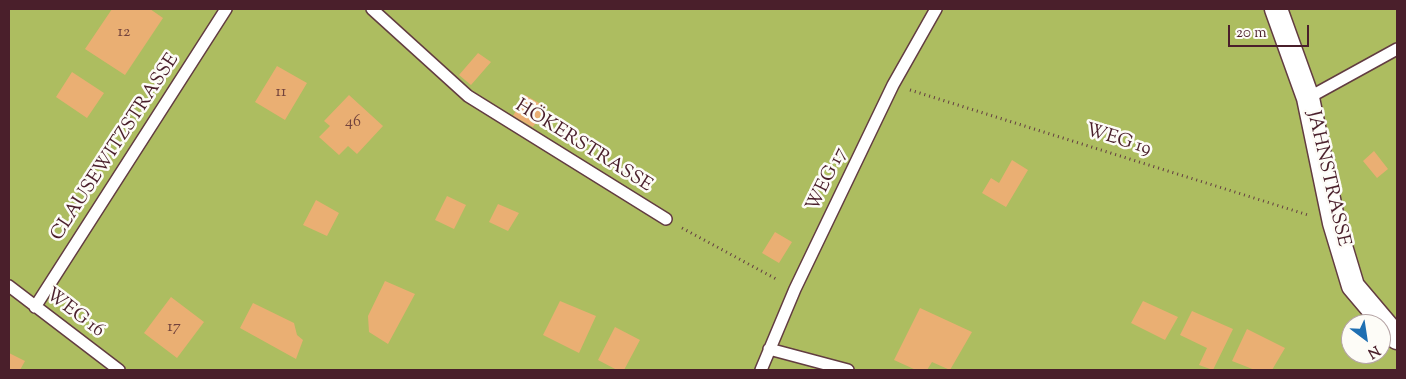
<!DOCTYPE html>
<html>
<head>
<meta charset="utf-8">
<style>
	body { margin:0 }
	#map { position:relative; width:1406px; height:379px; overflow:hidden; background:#eddfbc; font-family:"Sorts Mill Goudy",serif }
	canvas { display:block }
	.frame { position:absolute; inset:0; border:10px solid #4a1f2b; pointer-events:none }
	.north { position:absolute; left:1341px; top:314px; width:50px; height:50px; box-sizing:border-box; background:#fdfcf7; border:1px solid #b5a4a5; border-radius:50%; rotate:149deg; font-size:14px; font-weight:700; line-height:20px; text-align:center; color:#4a1f2b }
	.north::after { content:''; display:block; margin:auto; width:18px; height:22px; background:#1f6fb2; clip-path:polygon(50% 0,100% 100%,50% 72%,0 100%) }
	.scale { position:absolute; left:1228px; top:25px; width:81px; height:22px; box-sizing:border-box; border:2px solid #4a1f2b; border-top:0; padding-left:6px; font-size:15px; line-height:18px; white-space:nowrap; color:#4a1f2b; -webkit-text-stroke:4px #fdfcf7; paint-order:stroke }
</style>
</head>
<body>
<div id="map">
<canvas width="1406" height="379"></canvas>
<div class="frame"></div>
<div class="north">N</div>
<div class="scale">20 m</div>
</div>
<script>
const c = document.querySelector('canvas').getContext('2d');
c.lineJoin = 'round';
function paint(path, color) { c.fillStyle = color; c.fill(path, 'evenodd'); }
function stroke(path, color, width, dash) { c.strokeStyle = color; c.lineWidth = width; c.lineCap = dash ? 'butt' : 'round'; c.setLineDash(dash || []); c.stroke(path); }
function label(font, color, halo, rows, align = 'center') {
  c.font = font + ' "Sorts Mill Goudy",serif'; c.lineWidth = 5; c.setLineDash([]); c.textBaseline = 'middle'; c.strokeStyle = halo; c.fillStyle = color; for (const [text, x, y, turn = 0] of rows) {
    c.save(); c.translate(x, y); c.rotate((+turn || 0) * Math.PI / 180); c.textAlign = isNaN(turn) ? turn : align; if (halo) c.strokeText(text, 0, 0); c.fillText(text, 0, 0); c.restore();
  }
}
const green = new Path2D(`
	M 9,9 L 1397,9 L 1397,370 L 9,370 ZM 1351,324 L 1381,324 L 1381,354 L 1351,354 Z`);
const building = new Path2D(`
	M 112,9 L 150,9 L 163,18 L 125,75 L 85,49 Z
	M 478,53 L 491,62 L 471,85 L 459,75 Z
	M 277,66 L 307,83 L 285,120 L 255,102 Z
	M 72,72 L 104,93 L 87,118 L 56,97 Z
	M 349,95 L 383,126 L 357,154 L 348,146 L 339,155 L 319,137 L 330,126 L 324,121 Z
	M 525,95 L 546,107 L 533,127 L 513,116 Z
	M 1374,151 L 1388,169 L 1377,178 L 1363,161 Z
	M 1012,160 L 1028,170 L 1006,207 L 982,193 L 991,178 L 999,183 Z
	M 447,196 L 466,205 L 454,229 L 435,220 Z
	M 316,200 L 339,213 L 327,236 L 303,225 Z
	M 498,204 L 519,213 L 508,231 L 489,222 Z
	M 775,232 L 792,242 L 779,263 L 762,253 Z
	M 385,281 L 415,294 L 388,344 L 369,332 L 368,316 Z
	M 171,297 L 204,322 L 177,358 L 144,333 Z
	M 560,301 L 596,316 L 579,353 L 543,335 Z
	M 1143,301 L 1178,317 L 1165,340 L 1131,323 Z
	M 253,303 L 294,323 L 297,335 L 303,340 L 296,359 L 240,328 Z
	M 920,308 L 972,332 L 950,370 L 932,362 L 927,370 L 916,370 L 894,360 Z
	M 1192,311 L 1233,329 L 1213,370 L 1199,365 L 1207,348 L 1180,335 Z
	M 615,327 L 640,340 L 624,370 L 617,370 L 598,360 Z
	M 1247,329 L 1285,348 L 1272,370 L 1255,370 L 1232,361 Z
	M 9,353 L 25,361 L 20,370 L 9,370 Z`);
const path = new Path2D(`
	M 910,90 L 1308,215
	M 682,228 L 778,280`);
const service = new Path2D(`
	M 372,9 L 468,96 L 666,219
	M 1308,98 L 1397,49
	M 9,286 L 119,370
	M 35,307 L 226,9
	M 769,349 L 848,370
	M 761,370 L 795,289 L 893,85 L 936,9`);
const minor = new Path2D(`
	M 1276,9 L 1308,98 L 1334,223 L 1353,286 L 1397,338`);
const numberNames = [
	["12",124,33],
	["11",281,93],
	["46",353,123],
	["17",174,328]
];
const streetNames = [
	["WEG 19",1118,141,17],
	["HÖKERSTRASSE",583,147,32],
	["CLAUSEWITZSTRASSE",116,148,-57],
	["JAHNSTRASSE",1327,179,77],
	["WEG 17",828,180,-64],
	["WEG 16",74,314,37]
];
paint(green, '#adbd60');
paint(building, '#eaaf73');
stroke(service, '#623c41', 14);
stroke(minor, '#623c41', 25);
stroke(path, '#623c41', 3, [1, 4]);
stroke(service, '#fff', 11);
stroke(minor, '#fff', 22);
label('16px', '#72433d', null, numberNames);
label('19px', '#4a1f2b', '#fdfcf7', streetNames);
</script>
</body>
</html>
